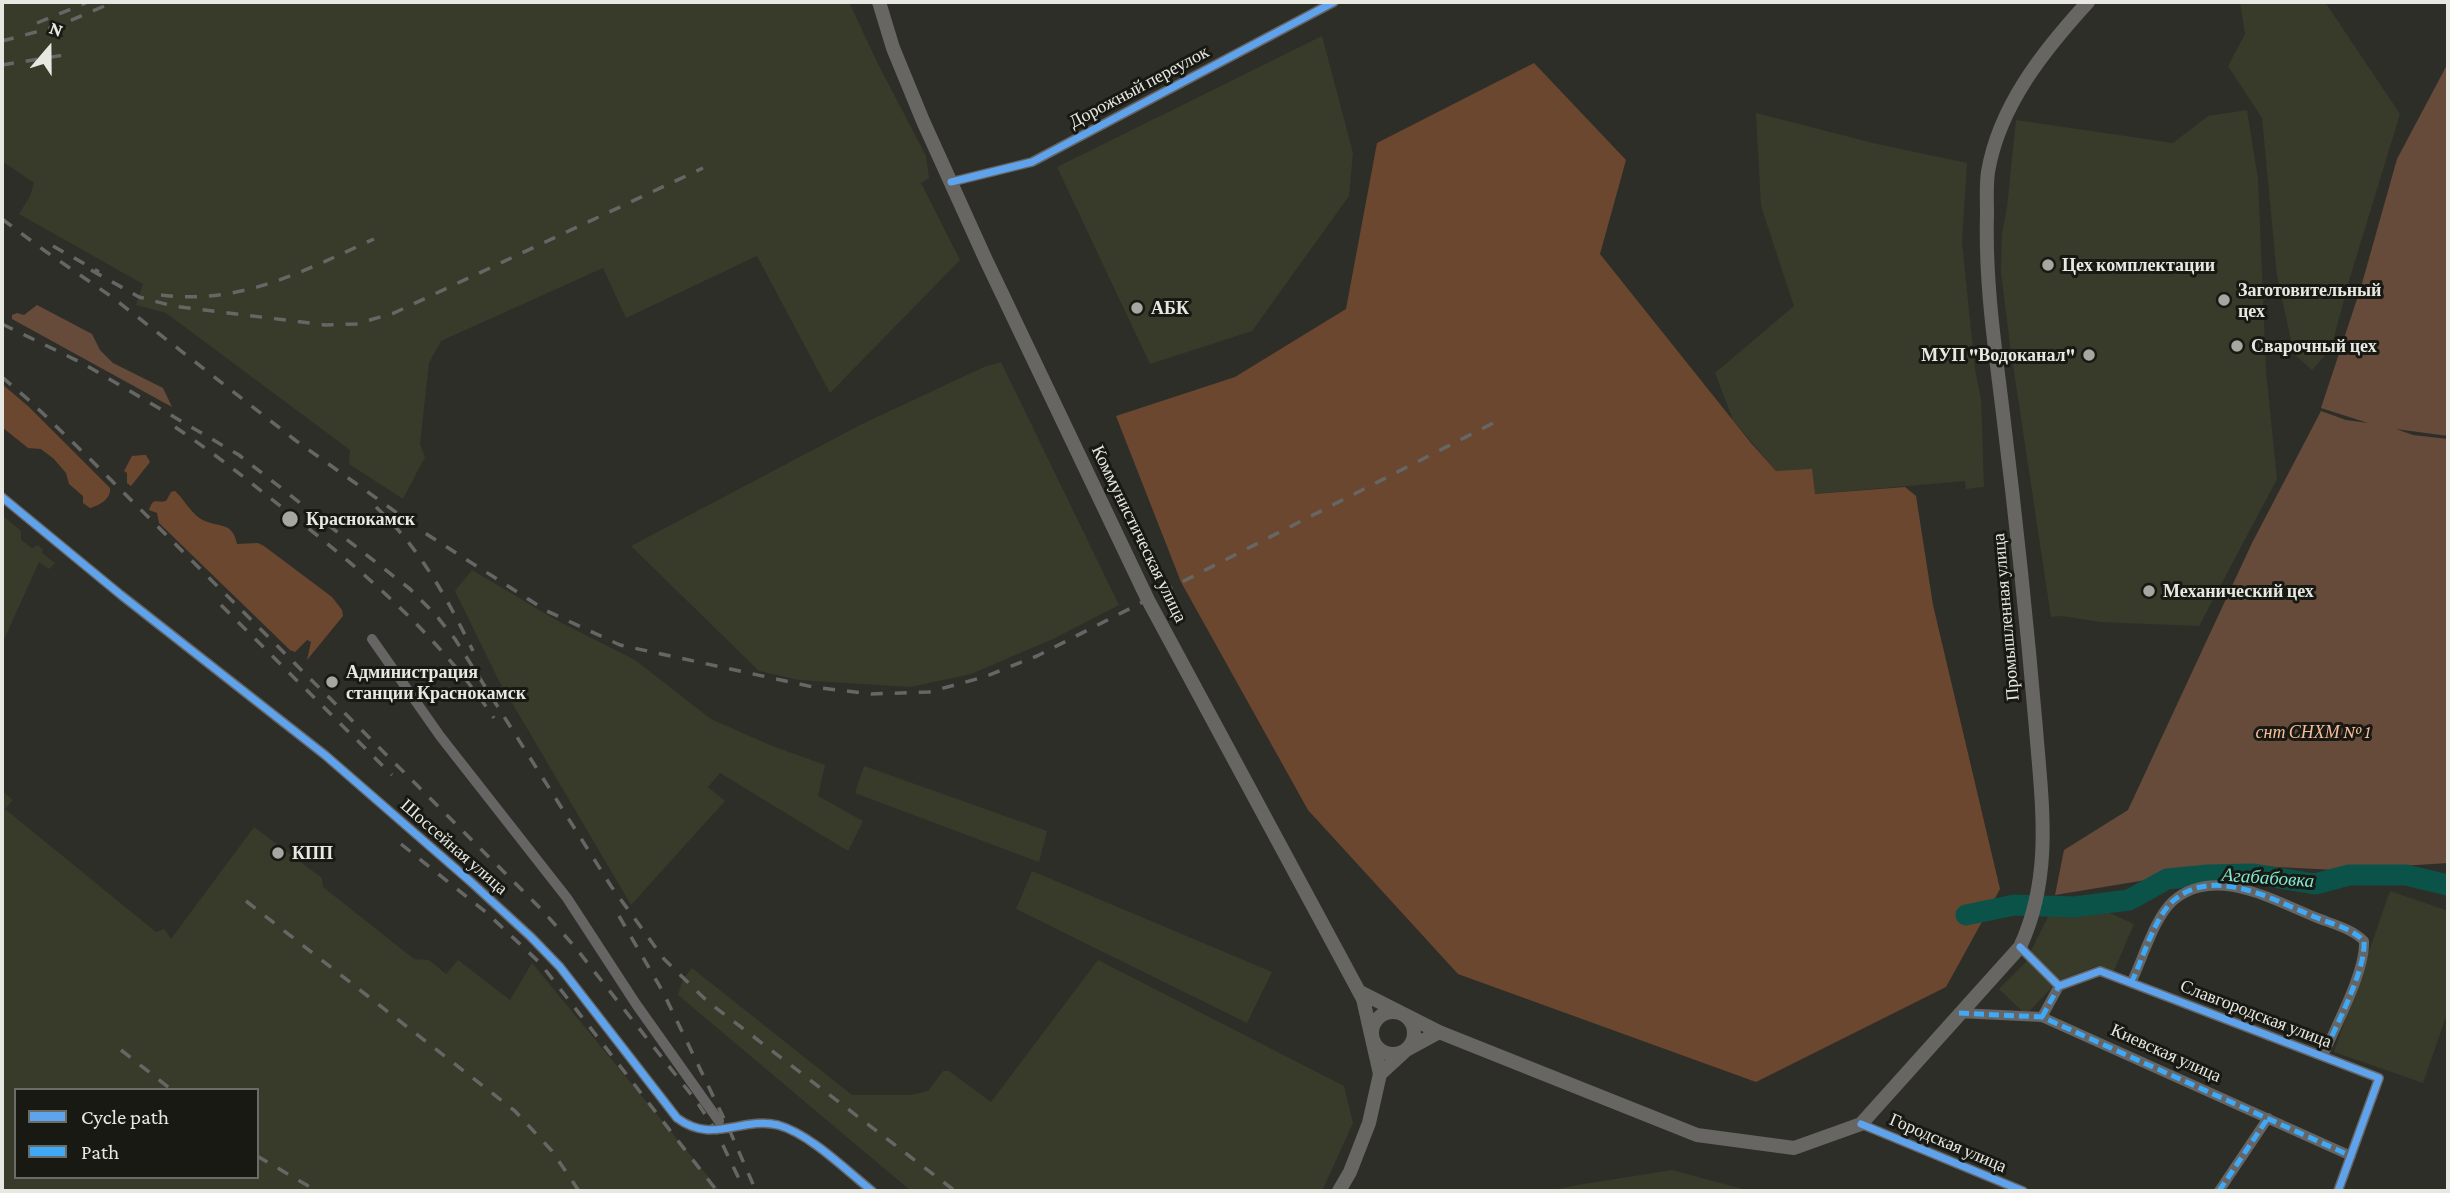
<!DOCTYPE html>
<html>
<head>
<meta charset="utf-8">
<style>
	body { margin:0 }
	#map { position:relative; width:2450px; height:1193px; overflow:hidden; background:#2e2e29; font-family:"Crimson Pro",serif }
	canvas { display:block }
	.frame { position:absolute; inset:0; border:4px solid #e7e8e1; pointer-events:none }
	.legend { position:absolute; left:14px; top:1088px; width:245px; height:91px; box-sizing:border-box; background:#181913; border:2px solid #6b6c65; margin:0; padding:9px 12px; list-style:none; font-size:21px; color:#e7e8e1 }
	.legend li { display:flex; align-items:center; gap:14px; height:35px }
	.legend b { width:35px; border:2px solid #6b6c65 }
	.north { position:absolute; left:14px; top:14px; width:70px; height:70px; -webkit-text-stroke:5px #181913; paint-order:stroke; rotate:20deg; font-size:19px; font-weight:700; line-height:28px; text-align:center; color:#e7e8e1 }
	.north::after { content:''; display:block; margin:auto; width:24px; height:32px; background:#e7e8e1; clip-path:polygon(50% 0,100% 100%,50% 72%,0 100%) }
</style>
</head>
<body>
<div id="map">
<canvas width="2450" height="1193"></canvas>
<div class="frame"></div>
<ul class="legend">
<li><b style="height:9px;background:#60a3ed"></b>Cycle path</li>
<li><b style="height:9px;background:#3fa9f5"></b>Path</li>
</ul>
<div class="north">N</div>
</div>
<script>
const c = document.querySelector('canvas').getContext('2d');
c.lineJoin = 'round';
function paint(path, color) { c.fillStyle = color; c.fill(path, 'evenodd'); }
function stroke(path, color, width, dash) { c.strokeStyle = color; c.lineWidth = width; c.lineCap = dash ? 'butt' : 'round'; c.setLineDash(dash || []); c.stroke(path); }
function label(font, color, halo, rows, align = 'center') {
  c.font = font + ' "Crimson Pro",serif'; c.lineWidth = 6; c.setLineDash([]); c.textBaseline = 'middle'; c.strokeStyle = halo; c.fillStyle = color; for (const [text, x, y, turn = 0] of rows) {
    c.save(); c.translate(x, y); c.rotate((+turn || 0) * Math.PI / 180); c.textAlign = isNaN(turn) ? turn : align; if (halo) c.strokeText(text, 0, 0); c.fillText(text, 0, 0); c.restore();
  }
}
const built = new Path2D(`
	M 2,2 L 849,2 L 877,62 L 926,156 L 929,178 L 921,183 L 960,260 L 830,393 L 757,256 L 626,318 L 603,268 L 441,341 L 429,363 L 420,444 L 425,457 L 403,499 L 349,464 L 350,450 L 166,313 L 136,305 L 143,284 L 19,214 L 30,196 L 34,183 L 2,161 Z
	M 2240,2 L 2325,2 L 2400,114 L 2348,284 L 2331,349 L 2312,370 L 2294,354 L 2277,276 L 2262,118 L 2228,66 L 2245,34 Z
	M 1322,36 L 1353,153 L 1349,196 L 1252,331 L 1150,364 L 1057,167 Z
	M 2247,110 L 2258,179 L 2266,371 L 2277,479 L 2199,626 L 2100,622 L 2062,616 L 2051,617 L 2010,345 L 2001,272 L 2002,234 L 2007,207 L 2016,120 L 2173,143 L 2208,116 Z
	M 1756,113 L 1877,144 L 1967,163 L 1962,242 L 1975,369 L 1981,399 L 1984,487 L 1966,489 L 1965,481 L 1814,494 L 1776,471 L 1733,420 L 1715,373 L 1794,306 L 1761,206 Z
	M 1001,362 L 1119,605 L 1053,639 L 971,674 L 910,687 L 799,680 L 759,671 L 631,546 L 862,424 L 984,367 Z
	M 2,515 L 21,531 L 21,540 L 32,548 L 38,545 L 43,550 L 42,553 L 55,563 L 49,569 L 39,562 L 2,644 Z
	M 472,570 L 558,621 L 635,660 L 711,719 L 770,745 L 825,765 L 818,796 L 863,821 L 848,851 L 720,773 L 708,787 L 725,801 L 631,905 L 498,679 L 455,591 Z
	M 864,766 L 1047,831 L 1039,862 L 855,793 Z
	M 2,791 L 13,800 L 5,809 L 156,932 L 164,929 L 171,939 L 254,827 L 322,878 L 323,887 L 414,959 L 429,960 L 446,974 L 458,960 L 510,1000 L 532,963 L 720,1191 L 2,1191 ZM 16,1090 L 257,1090 L 257,1177 L 16,1177 Z
	M 1032,871 L 1272,972 L 1247,1023 L 1016,909 Z
	M 2390,891 L 2448,911 L 2448,1011 L 2423,1083 L 2334,1052 Z
	M 2103,910 L 2134,924 L 2113,973 L 2097,966 L 2059,980 L 2026,1015 L 1999,989 L 2025,963 L 2050,913 Z
	M 1098,960 L 1344,1086 L 1353,1123 L 1322,1191 L 911,1191 L 678,995 L 683,979 L 692,968 L 852,1095 L 911,1095 L 928,1091 L 943,1071 L 949,1071 L 991,1102 Z
	M 1672,1170 L 1750,1191 L 1547,1191 L 1578,1185 Z`);
const green = new Path2D(`
	M 2448,63 L 2448,436 L 2396,429 L 2413,435 L 2448,439 L 2448,863 L 2337,870 L 2237,865 L 2055,895 L 2064,850 L 2128,810 L 2252,543 L 2321,411 L 2346,420 L 2368,423 L 2321,408 L 2361,287 L 2397,159 Z
	M 37,305 L 92,334 L 100,350 L 113,363 L 163,388 L 172,407 L 12,319 L 12,315 L 17,313 L 24,315 Z`);
const forest = new Path2D(`
	M 1534,63 L 1626,160 L 1600,254 L 1751,443 L 1776,471 L 1812,469 L 1815,494 L 1905,487 L 1916,496 L 1933,605 L 2000,889 L 1946,987 L 1756,1082 L 1458,974 L 1308,810 L 1181,582 L 1116,416 L 1235,377 L 1346,309 L 1377,143 Z
	M 2,384 L 29,407 L 110,488 C 111,499 100,505 90,508 L 83,503 L 83,496 L 69,484 L 66,473 L 54,459 L 41,449 L 28,448 L 2,427 Z
	M 143,455 L 146,455 L 150,462 L 131,486 L 127,483 L 127,473 L 124,471 L 132,456 Z
	M 175,491 C 184,499 189,510 198,517 C 215,530 232,518 237,544 L 258,543 L 264,546 L 332,597 L 342,610 L 343,616 L 307,660 L 311,642 L 307,640 L 295,652 L 290,650 L 159,523 L 157,513 L 149,510 C 154,496 156,504 166,501 L 171,492 Z`);
const river = new Path2D(`
	M 1966,915 L 2014,905 L 2074,907 L 2129,900 L 2167,879 L 2208,875 L 2254,874 L 2315,884 L 2349,875 L 2406,875 L 2448,885`);
const minor = new Path2D(`
	M 951,182 L 1032,162 L 1334,2
	M 2,497 L 121,595 L 325,755 L 471,882 L 531,937 L 560,967 L 677,1118 C 713,1145 741,1116 778,1125 C 810,1134 846,1170 872,1191
	M 372,639 L 440,736 L 567,898 L 636,1004 L 719,1121
	M 2020,947 L 2059,986 L 2100,971 L 2379,1078 L 2338,1191
	M 2131,983 C 2143,959 2154,918 2173,901 C 2214,865 2273,900 2315,917 C 2332,924 2351,928 2364,941 C 2366,971 2335,1027 2323,1056
	M 1959,1013 L 2042,1017 L 2351,1156
	M 2042,1017 L 2059,986
	M 1861,1124 L 2023,1191
	M 2219,1191 L 2268,1118`);
const major = new Path2D(`
	M 879,2 L 893,48 L 923,121 L 985,258 L 1148,600 L 1363,999 L 1380,1074
	M 1360,992 L 1439,1032 L 1697,1135 L 1794,1148 L 1861,1124 L 2020,947 C 2053,876 2042,805 2036,729 C 2027,624 2016,519 2003,414 C 1995,348 1985,282 1987,214 C 1987,201 1986,186 1988,172 C 1999,106 2044,50 2088,2
	M1372 1033a21 21 0 1 1 42 0a21 21 0 1 1-42 0Z
	M 1339,1191 L 1350,1172 L 1369,1123 L 1380,1074 L 1406,1050 L 1439,1032`);
const rail = new Path2D(`
	M 37,23 L 88,2
	M 2,41 L 55,27 L 114,2
	M 2,65 L 64,55
	M 2,219 L 45,251 L 112,297 L 295,440 L 428,535 L 547,611 L 620,645 L 813,687 L 871,694 L 929,692 L 984,677 L 1037,656 L 1503,418
	M 53,246 L 99,272
	M 91,270 L 139,297 L 173,306 L 325,325 L 356,324 L 394,313 L 703,168
	M 161,295 C 242,305 303,271 374,239
	M 2,324 L 82,363 L 239,455 L 410,589 L 435,614 L 455,639 L 611,886 L 664,959 L 707,1001 L 955,1191
	M 2,377 L 31,402 L 88,457 L 542,910 L 575,947 L 697,1102 L 716,1131 L 742,1185
	M 175,427 C 217,455 255,486 294,517 C 369,576 440,638 494,718
	M 376,507 C 420,548 447,598 473,651
	M 221,605 L 392,775
	M 401,844 L 487,913 L 540,963 L 717,1191
	M 246,901 L 515,1111 L 552,1151 L 579,1191
	M 619,916 L 663,992 L 729,1129 L 756,1191
	M 121,1050 L 172,1090
	M 257,1156 L 317,1191`);
const quiet = new Path2D(`
	M 2131,983 C 2143,959 2154,918 2173,901 C 2214,865 2273,900 2315,917 C 2332,924 2351,928 2364,941 C 2366,971 2335,1027 2323,1056
	M 1959,1013 L 2042,1017 L 2351,1156
	M 2042,1017 L 2059,986
	M 2219,1191 L 2268,1118`);
const cycleway = new Path2D(`
	M 951,182 L 1032,162 L 1334,2
	M 2,497 L 121,595 L 325,755 L 471,882 L 531,937 L 560,967 L 677,1118 C 713,1145 741,1116 778,1125 C 810,1134 846,1170 872,1191
	M 2020,947 L 2059,986 L 2100,971 L 2379,1078 L 2338,1191
	M 1861,1124 L 2023,1191`);
const markers = [
	[2048,265,7,"#a6a7a1"],
	[2224,300,7,"#a6a7a1"],
	[1137,308,7,"#a6a7a1"],
	[2237,346,7,"#a6a7a1"],
	[2089,355,7,"#a6a7a1"],
	[290,519,9,"#a6a7a1"],
	[2149,591,7,"#a6a7a1"],
	[332,682,7,"#a6a7a1"],
	[278,853,7,"#a6a7a1"]
];
const streetNames = [
	["Дорожный переулок",1139,87,-28],
	["Коммунистическая улица",1139,534,64],
	["Промышленная улица",2006,617,-95],
	["Шоссейная улица",454,847,41],
	["Славгородская улица",2256,1014,21],
	["Киевская улица",2166,1053,24],
	["Городская улица",1948,1143,23]
];
const poiNames = [
	["Цех комплектации",2062,265],
	["Заготовительный",2238,290],
	["цех",2238,311],
	["АБК",1151,308],
	["Сварочный цех",2251,346],
	["МУП \"Водоканал\"",2075,355,"right"],
	["Краснокамск",306,519],
	["Механический цех",2163,591],
	["Администрация",346,672],
	["станции Краснокамск",346,693],
	["КПП",292,853]
];
const parkNames = [
	["снт СНХМ № 1",2313,732]
];
const waterNames = [
	["Агабабовка",2268,878,4]
];
paint(built, '#383a2a');
paint(green, '#664b3b');
paint(forest, '#6c472f');
stroke(river, '#0b5348', 21);
stroke(minor, '#666564', 10);
stroke(major, '#676662', 14);
stroke(rail, '#666664', 3.5, [12, 12]);
stroke(quiet, '#3fa9f5', 5, [10, 5]);
stroke(cycleway, '#60a3ed', 7);
for (const [x, y, r, color] of markers) { const dot = new Path2D(); dot.arc(x, y, r, 0, 2 * Math.PI); c.fillStyle = color; c.fill(dot); stroke(dot, '#181913', 2.5); }
label('18px', '#e7e8e1', '#181913', streetNames);
label('bold 18px', '#e7e8e1', '#181913', poiNames, 'left');
label('italic 18px', '#f7bc9a', '#181913', parkNames);
label('italic 19px', '#7fe7d2', '#181913', waterNames);
</script>
</body>
</html>
